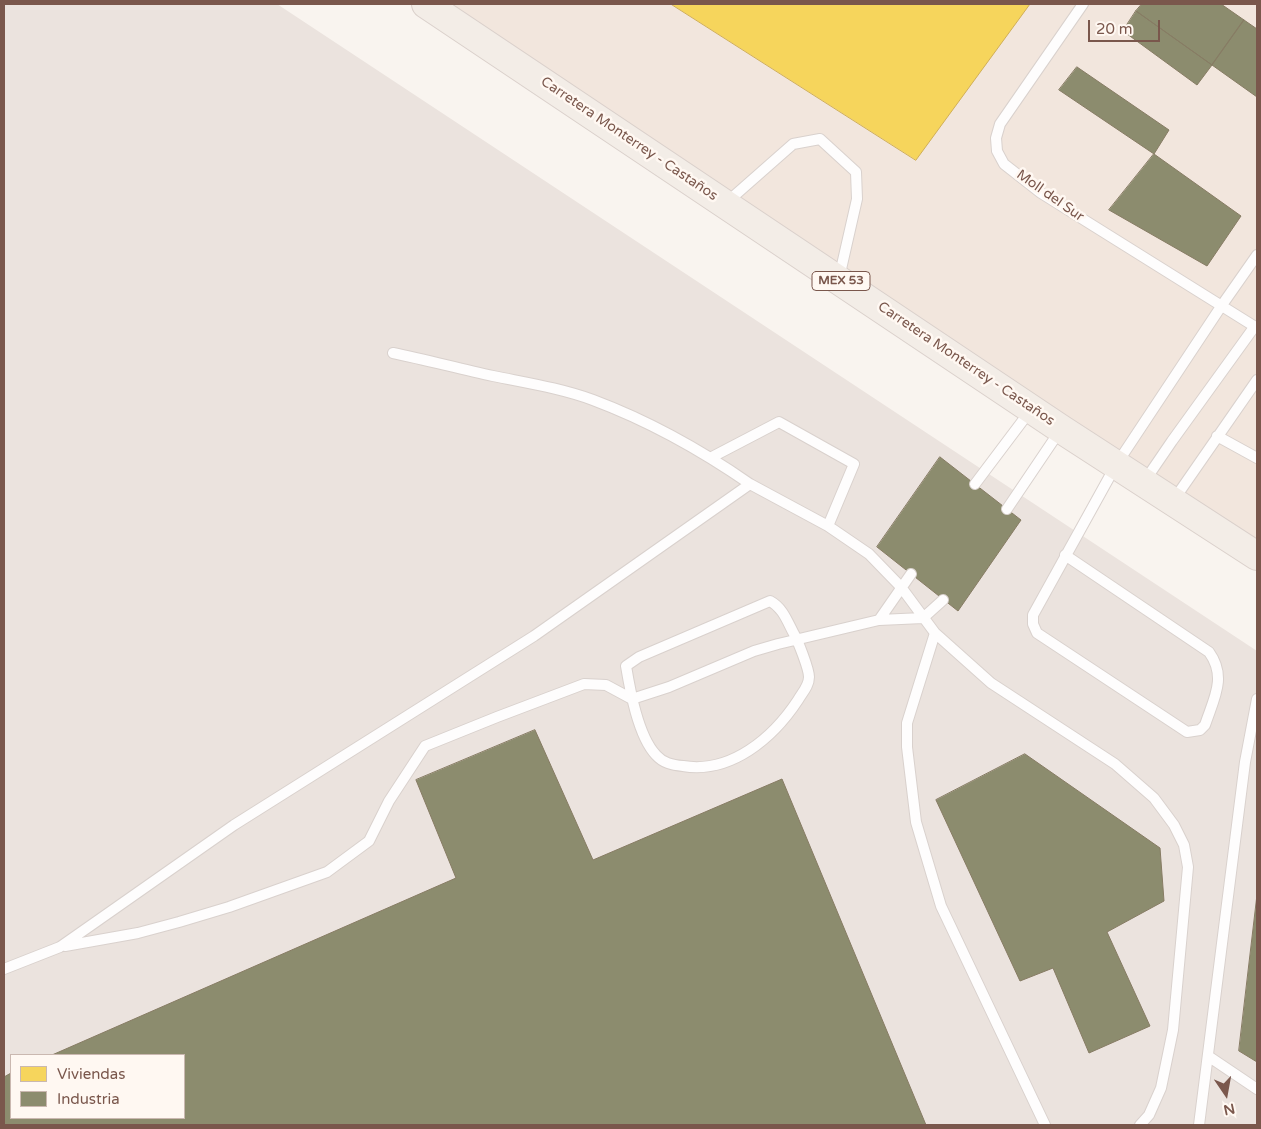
<!DOCTYPE html>
<html>
<head>
<meta charset="utf-8">
<style>
	body { margin:0 }
	#map { position:relative; width:1261px; height:1129px; overflow:hidden; background:#f9f4ef; font-family:"Varela Round",sans-serif }
	canvas { display:block }
	.frame { position:absolute; inset:0; border:5px solid #7a574c; pointer-events:none }
	.legend { position:absolute; left:10px; top:1054px; width:175px; height:65px; box-sizing:border-box; background:#fff8f2; border:1px solid #cab8b0; margin:0; padding:6px 9px; list-style:none; font-size:15px; color:#7a574c }
	.legend li { display:flex; align-items:center; gap:10px; height:25px }
	.legend b { width:25px; border:1px solid #cab8b0 }
	.north { position:absolute; left:1201px; top:1069px; width:50px; height:50px; -webkit-text-stroke:4px #fff8f2; paint-order:stroke; rotate:168deg; font-size:14px; font-weight:700; line-height:20px; text-align:center; color:#7a574c }
	.north::after { content:''; display:block; margin:auto; width:18px; height:22px; background:#7a574c; clip-path:polygon(50% 0,100% 100%,50% 72%,0 100%) }
	.scale { position:absolute; left:1088px; top:20px; width:72px; height:22px; box-sizing:border-box; border:2px solid #7a574c; border-top:0; padding-left:6px; font-size:15px; line-height:18px; white-space:nowrap; color:#7a574c; -webkit-text-stroke:4px #fff8f2; paint-order:stroke }
</style>
</head>
<body>
<div id="map">
<canvas width="1261" height="1129"></canvas>
<div class="frame"></div>
<ul class="legend">
<li><b style="height:14px;background:#f6d55c"></b>Viviendas</li>
<li><b style="height:14px;background:#8c8c6e"></b>Industria</li>
</ul>
<div class="north">N</div>
<div class="scale">20 m</div>
</div>
<script>
const c = document.querySelector('canvas').getContext('2d');
c.lineJoin = 'round';
function paint(path, color) { c.fillStyle = color; c.fill(path, 'evenodd'); }
function stroke(path, color, width, dash) { c.strokeStyle = color; c.lineWidth = width; c.lineCap = dash ? 'butt' : 'round'; c.setLineDash(dash || []); c.stroke(path); }
function label(font, color, halo, rows, align = 'center') {
  c.font = font + ' "Varela Round",sans-serif'; c.lineWidth = 5; c.setLineDash([]); c.textBaseline = 'middle'; c.strokeStyle = halo; c.fillStyle = color; for (const [text, x, y, turn = 0] of rows) {
    c.save(); c.translate(x, y); c.rotate((+turn || 0) * Math.PI / 180); c.textAlign = isNaN(turn) ? turn : align; if (halo) c.strokeText(text, 0, 0); c.fillText(text, 0, 0); c.restore();
  }
}
const residential = new Path2D(`
	M 427,4 L 1257,4 L 1257,552 Z`);
const industrial = new Path2D(`
	M 4,4 L 277,4 L 1257,651 L 1257,1125 L 4,1125 ZM 11,1055 L 184,1055 L 184,1118 L 11,1118 Z`);
const homes = new Path2D(`
	M 671,4 L 1030,4 L 916,160 Z`);
const industry = new Path2D(`
	M 1142,4 L 1221,4 L 1244,20 L 1212,65 L 1136,11 Z
	M 1136,11 L 1212,65 L 1197,85 L 1123,31 Z
	M 1244,20 L 1257,29 L 1257,97 L 1212,65 Z
	M 1077,67 L 1169,130 L 1154,154 L 1059,90 Z
	M 1154,154 L 1241,216 L 1207,266 L 1109,210 Z
	M 940,457 L 1021,520 L 958,611 L 877,547 Z
	M 535,730 L 593,860 L 782,779 L 926,1125 L 4,1125 L 4,1077 L 11,1073 L 11,1118 L 184,1118 L 184,1055 L 52,1055 L 456,878 L 416,780 Z
	M 1025,754 L 1160,848 L 1164,901 L 1107,932 L 1150,1026 L 1089,1053 L 1053,968 L 1020,981 L 936,800 Z
	M 1257,895 L 1257,1062 L 1239,1051 Z`);
const service = new Path2D(`
	M 1083,4 L 1000,124 L 996,138 L 997,151 L 1004,164 L 1041,193 L 1257,328
	M 726,203 L 793,144 L 820,139 L 856,172 L 857,199 L 839,278
	M 393,353 C 427,360 460,369 493,376 C 527,383 560,388 593,400 C 649,421 701,450 750,484
	M 1217,436 L 1257,458
	M 712,457 L 779,422 L 854,464 L 828,526
	M 1144,482 L 1172,441 L 1255,326
	M 975,484 L 1030,411
	M 1173,501 L 1257,380
	M 1007,509 L 1061,429
	M 1065,555 L 1209,652 C 1227,677 1214,698 1205,725 L 1200,730 L 1187,732 L 1037,633 L 1033,624 L 1033,615 L 1116,465 L 1222,305 L 1257,255
	M 770,601 C 783,608 787,621 794,634 C 798,641 809,669 809,677 C 809,686 802,693 798,700 C 773,738 731,774 683,766 C 672,765 663,763 656,755 C 638,736 630,690 626,666 L 639,657 Z
	M 879,620 L 911,574
	M 935,633 L 907,723 L 907,747 L 916,822 L 941,906 L 1045,1125
	M 65,946 L 138,933 L 179,922 L 229,907 L 327,872 L 369,841 L 389,801 L 425,746 L 497,717 L 584,684 L 606,685 L 632,699 L 669,687 L 754,651 L 778,644 L 879,620 L 923,618 L 943,600
	M 4,969 L 60,947 L 234,825 L 534,636 L 750,484 L 828,526 L 869,554 L 901,587 L 935,633 L 991,683 L 1115,764 L 1154,798 L 1174,825 L 1184,845 L 1188,867 L 1173,1030 L 1161,1088 L 1149,1115 L 1140,1125
	M 1208,1056 L 1257,1089
	M 1199,1125 L 1245,762 L 1257,699`);
const primary = new Path2D(`
	M 426,4 L 1061,429 L 1257,556`);
const shields = [
	[841,281,58]
];
const shieldNames = [
	["MEX 53",841,281]
];
const streetNames = [
	["Carretera Monterrey - Castaños",629,139,34],
	["Moll del Sur",1050,196,35],
	["Carretera Monterrey - Castaños",966,364,34]
];
paint(residential, '#f2e6dd');
paint(industrial, '#ebe3de');
paint(homes, '#f6d55c');
stroke(homes, '#d1af57', 1);
paint(industry, '#8c8c6e');
stroke(industry, '#877c64', 1);
stroke(service, '#d9d1cd', 12);
stroke(primary, '#dad0cb', 30);
stroke(service, '#fefdfd', 10);
stroke(primary, '#f3ede7', 28);
for (const [x, y, w] of shields) { const box = new Path2D(); box.roundRect(x - w / 2, y - 9.5, w, 19, 4); c.fillStyle = '#fff8f2'; c.fill(box); stroke(box, '#7a574c', 1); }
label('bold 12px', '#7a574c', null, shieldNames);
label('14px', '#7a574c', '#fff8f2', streetNames);
</script>
</body>
</html>
